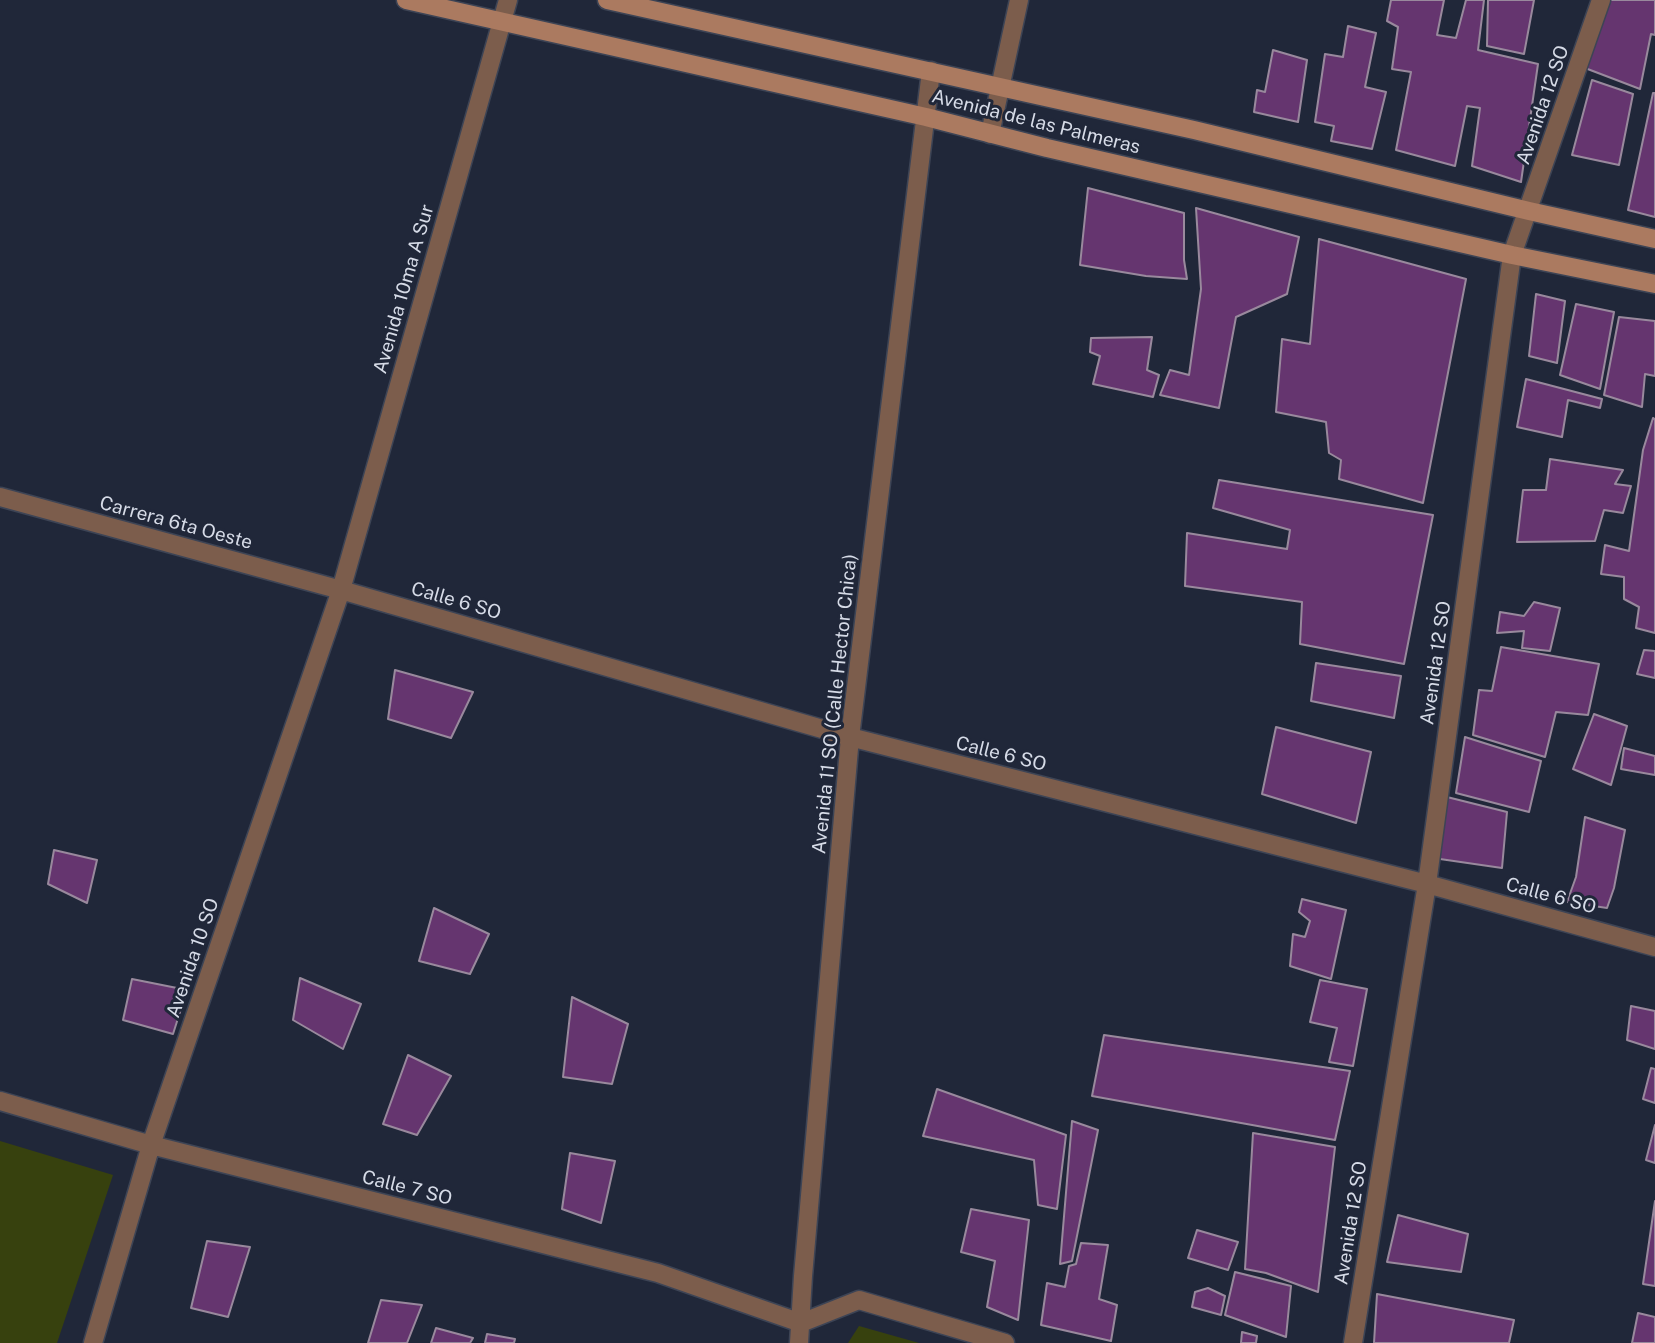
<!DOCTYPE html>
<html>
<head>
<meta charset="utf-8">
<style>
	body { margin:0 }
	canvas { display:block; background:#202739 }
</style>
</head>
<body>
<canvas width="1655" height="1343"></canvas>
<script>
const c = document.querySelector('canvas').getContext('2d');
c.lineJoin = 'round';
function paint(path, color) { c.fillStyle = color; c.fill(path, 'evenodd'); }
function stroke(path, color, width, dash) { c.strokeStyle = color; c.lineWidth = width; c.lineCap = dash ? 'butt' : 'round'; c.setLineDash(dash || []); c.stroke(path); }
function label(font, color, halo, rows, align = 'center') {
  c.font = font + ' "Public Sans",sans-serif'; c.lineWidth = 6; c.setLineDash([]); c.textBaseline = 'middle'; c.strokeStyle = halo; c.fillStyle = color; for (const [text, x, y, turn = 0] of rows) {
    c.save(); c.translate(x, y); c.rotate((+turn || 0) * Math.PI / 180); c.textAlign = isNaN(turn) ? turn : align; if (halo) c.strokeText(text, 0, 0); c.fillText(text, 0, 0); c.restore();
  }
}
const green = new Path2D(`
	M 0,1141 L 113,1175 L 57,1343 L 0,1343 Z
	M 859,1326 L 919,1343 L 848,1343 Z`);
const building = new Path2D(`
	M 1391,0 L 1444,0 L 1437,35 L 1456,38 L 1466,0 L 1484,0 L 1478,50 L 1538,64 L 1521,182 L 1472,166 L 1480,108 L 1467,106 L 1455,166 L 1396,150 L 1411,72 L 1392,69 L 1398,27 L 1387,21 Z
	M 1488,0 L 1534,0 L 1524,54 L 1487,46 Z
	M 1609,0 L 1655,0 L 1655,35 L 1651,34 L 1640,89 L 1585,68 Z
	M 1348,26 L 1376,33 L 1365,87 L 1386,92 L 1372,149 L 1331,141 L 1334,126 L 1315,122 L 1325,54 L 1343,57 Z
	M 1273,50 L 1307,60 L 1298,122 L 1254,112 L 1257,90 L 1265,92 Z
	M 1592,80 L 1633,94 L 1619,165 L 1572,155 Z
	M 1653,93 L 1655,93 L 1655,217 L 1628,210 Z
	M 1088,188 L 1184,213 L 1184,260 L 1187,279 L 1146,276 L 1080,265 Z
	M 1196,208 L 1299,237 L 1287,294 L 1236,317 L 1219,408 L 1160,395 L 1170,370 L 1189,375 L 1201,289 Z
	M 1319,239 L 1466,279 L 1423,503 L 1339,479 L 1341,460 L 1329,453 L 1326,422 L 1276,412 L 1282,339 L 1310,344 Z
	M 1536,294 L 1565,301 L 1557,363 L 1529,356 Z
	M 1576,304 L 1614,312 L 1600,389 L 1560,375 Z
	M 1619,317 L 1655,321 L 1655,376 L 1645,374 L 1642,407 L 1604,395 Z
	M 1152,337 L 1147,370 L 1159,375 L 1153,397 L 1093,384 L 1100,356 L 1090,352 L 1091,338 Z
	M 1526,379 L 1602,399 L 1600,408 L 1568,400 L 1562,437 L 1517,427 Z
	M 1653,418 L 1655,419 L 1655,633 L 1636,628 L 1639,607 L 1624,599 L 1624,577 L 1601,574 L 1605,545 L 1629,551 L 1643,450 Z
	M 1550,459 L 1623,470 L 1615,484 L 1631,486 L 1623,513 L 1604,510 L 1595,541 L 1517,542 L 1523,490 L 1546,490 Z
	M 1219,480 L 1433,515 L 1404,664 L 1300,644 L 1302,602 L 1185,586 L 1187,533 L 1287,549 L 1290,530 L 1213,508 Z
	M 1534,602 L 1560,608 L 1550,651 L 1522,648 L 1524,631 L 1497,633 L 1500,612 L 1524,616 Z
	M 1501,647 L 1599,664 L 1588,715 L 1556,712 L 1545,757 L 1473,735 L 1479,690 L 1492,691 Z
	M 1644,650 L 1655,651 L 1655,678 L 1637,674 Z
	M 1316,663 L 1401,676 L 1394,718 L 1311,701 Z
	M 395,670 L 473,692 L 451,738 L 388,719 Z
	M 1594,714 L 1627,726 L 1611,785 L 1573,769 Z
	M 1276,727 L 1371,752 L 1356,823 L 1262,794 Z
	M 1465,737 L 1541,761 L 1529,812 L 1456,793 Z
	M 1624,748 L 1655,756 L 1655,775 L 1621,769 Z
	M 1439,795 L 1507,812 L 1502,868 L 1440,859 Z
	M 1585,817 L 1625,830 L 1614,888 L 1607,908 L 1567,902 L 1576,877 Z
	M 54,850 L 97,860 L 87,903 L 48,884 Z
	M 1302,899 L 1346,910 L 1331,979 L 1290,966 L 1293,934 L 1305,937 L 1310,921 L 1299,912 Z
	M 434,908 L 489,934 L 470,974 L 419,961 Z
	M 300,978 L 361,1004 L 343,1049 L 293,1020 Z
	M 132,979 L 187,990 L 173,1034 L 123,1020 Z
	M 1320,980 L 1367,989 L 1353,1066 L 1329,1062 L 1337,1028 L 1310,1022 Z
	M 572,997 L 628,1024 L 612,1084 L 563,1077 Z
	M 1631,1006 L 1655,1011 L 1655,1049 L 1627,1040 Z
	M 1104,1035 L 1350,1071 L 1335,1140 L 1092,1096 Z
	M 408,1055 L 451,1076 L 417,1135 L 383,1124 Z
	M 1651,1068 L 1655,1069 L 1655,1103 L 1643,1099 Z
	M 937,1089 L 1066,1135 L 1057,1209 L 1038,1205 L 1034,1160 L 923,1136 Z
	M 1072,1121 L 1098,1130 L 1072,1261 L 1060,1264 Z
	M 1655,1125 L 1655,1163 L 1646,1160 Z
	M 1253,1133 L 1335,1147 L 1318,1292 L 1266,1273 L 1245,1269 Z
	M 570,1153 L 615,1161 L 601,1223 L 562,1209 Z
	M 1655,1201 L 1655,1286 L 1643,1284 Z
	M 971,1209 L 1029,1220 L 1018,1320 L 987,1307 L 995,1261 L 961,1252 Z
	M 1398,1215 L 1468,1234 L 1461,1272 L 1387,1262 Z
	M 1197,1230 L 1238,1242 L 1228,1270 L 1188,1258 Z
	M 207,1241 L 250,1247 L 228,1317 L 191,1308 Z
	M 1081,1243 L 1108,1245 L 1099,1299 L 1117,1305 L 1111,1341 L 1041,1325 L 1047,1283 L 1065,1287 L 1069,1266 L 1076,1264 Z
	M 1235,1272 L 1291,1286 L 1286,1337 L 1225,1315 Z
	M 1208,1288 L 1225,1296 L 1221,1315 L 1192,1307 L 1195,1292 Z
	M 1377,1294 L 1514,1320 L 1509,1343 L 1374,1343 Z
	M 381,1300 L 422,1305 L 407,1343 L 368,1343 Z
	M 1638,1313 L 1655,1317 L 1655,1343 L 1632,1343 Z
	M 436,1328 L 473,1338 L 470,1343 L 431,1343 Z
	M 1242,1332 L 1257,1336 L 1256,1343 L 1241,1343 Z
	M 487,1334 L 515,1339 L 514,1343 L 485,1343 Z`);
const street = new Path2D(`
	M 990,134 L 1019,0
	M 0,497 L 341,590 L 850,737 L 1427,884 L 1655,947
	M 0,1101 L 151,1145 L 658,1273 L 801,1323 L 859,1300 L 1005,1343
	M 93,1343 L 151,1145 L 341,590 L 508,0
	M 799,1343 L 803,1276 L 850,737 L 931,71
	M 1353,1343 L 1427,884 L 1512,255 L 1601,0`);
const secondary = new Path2D(`
	M 406,0 L 926,117 L 1047,148 L 1512,255 L 1655,284
	M 607,0 L 1194,130 L 1529,211 L 1655,239`);
const streetNames = [
	["Avenida 12 SO",1543,105,-71],
	["Avenida de las Palmeras",1036,122,14],
	["Avenida 10ma A Sur",404,289,-74],
	["Carrera 6ta Oeste",176,523,15],
	["Calle 6 SO",456,601,16],
	["Avenida 12 SO",1436,663,-82],
	["Avenida 11 SO (Calle Hector Chica)",835,704,-84],
	["Calle 6 SO",1001,754,14],
	["Calle 6 SO",1551,896,15],
	["Avenida 10 SO",193,958,-71],
	["Calle 7 SO",407,1188,14],
	["Avenida 12 SO",1351,1223,-81]
];
paint(green, '#37410e');
paint(building, '#65356f');
stroke(building, '#99899d', 2);
stroke(street, '#3d4455', 21);
stroke(secondary, '#3d4455', 21);
stroke(street, '#7c5d4c', 18);
stroke(secondary, '#ab7a60', 18);
label('19px', '#d6dbe7', '#202739', streetNames);
</script>
</body>
</html>
